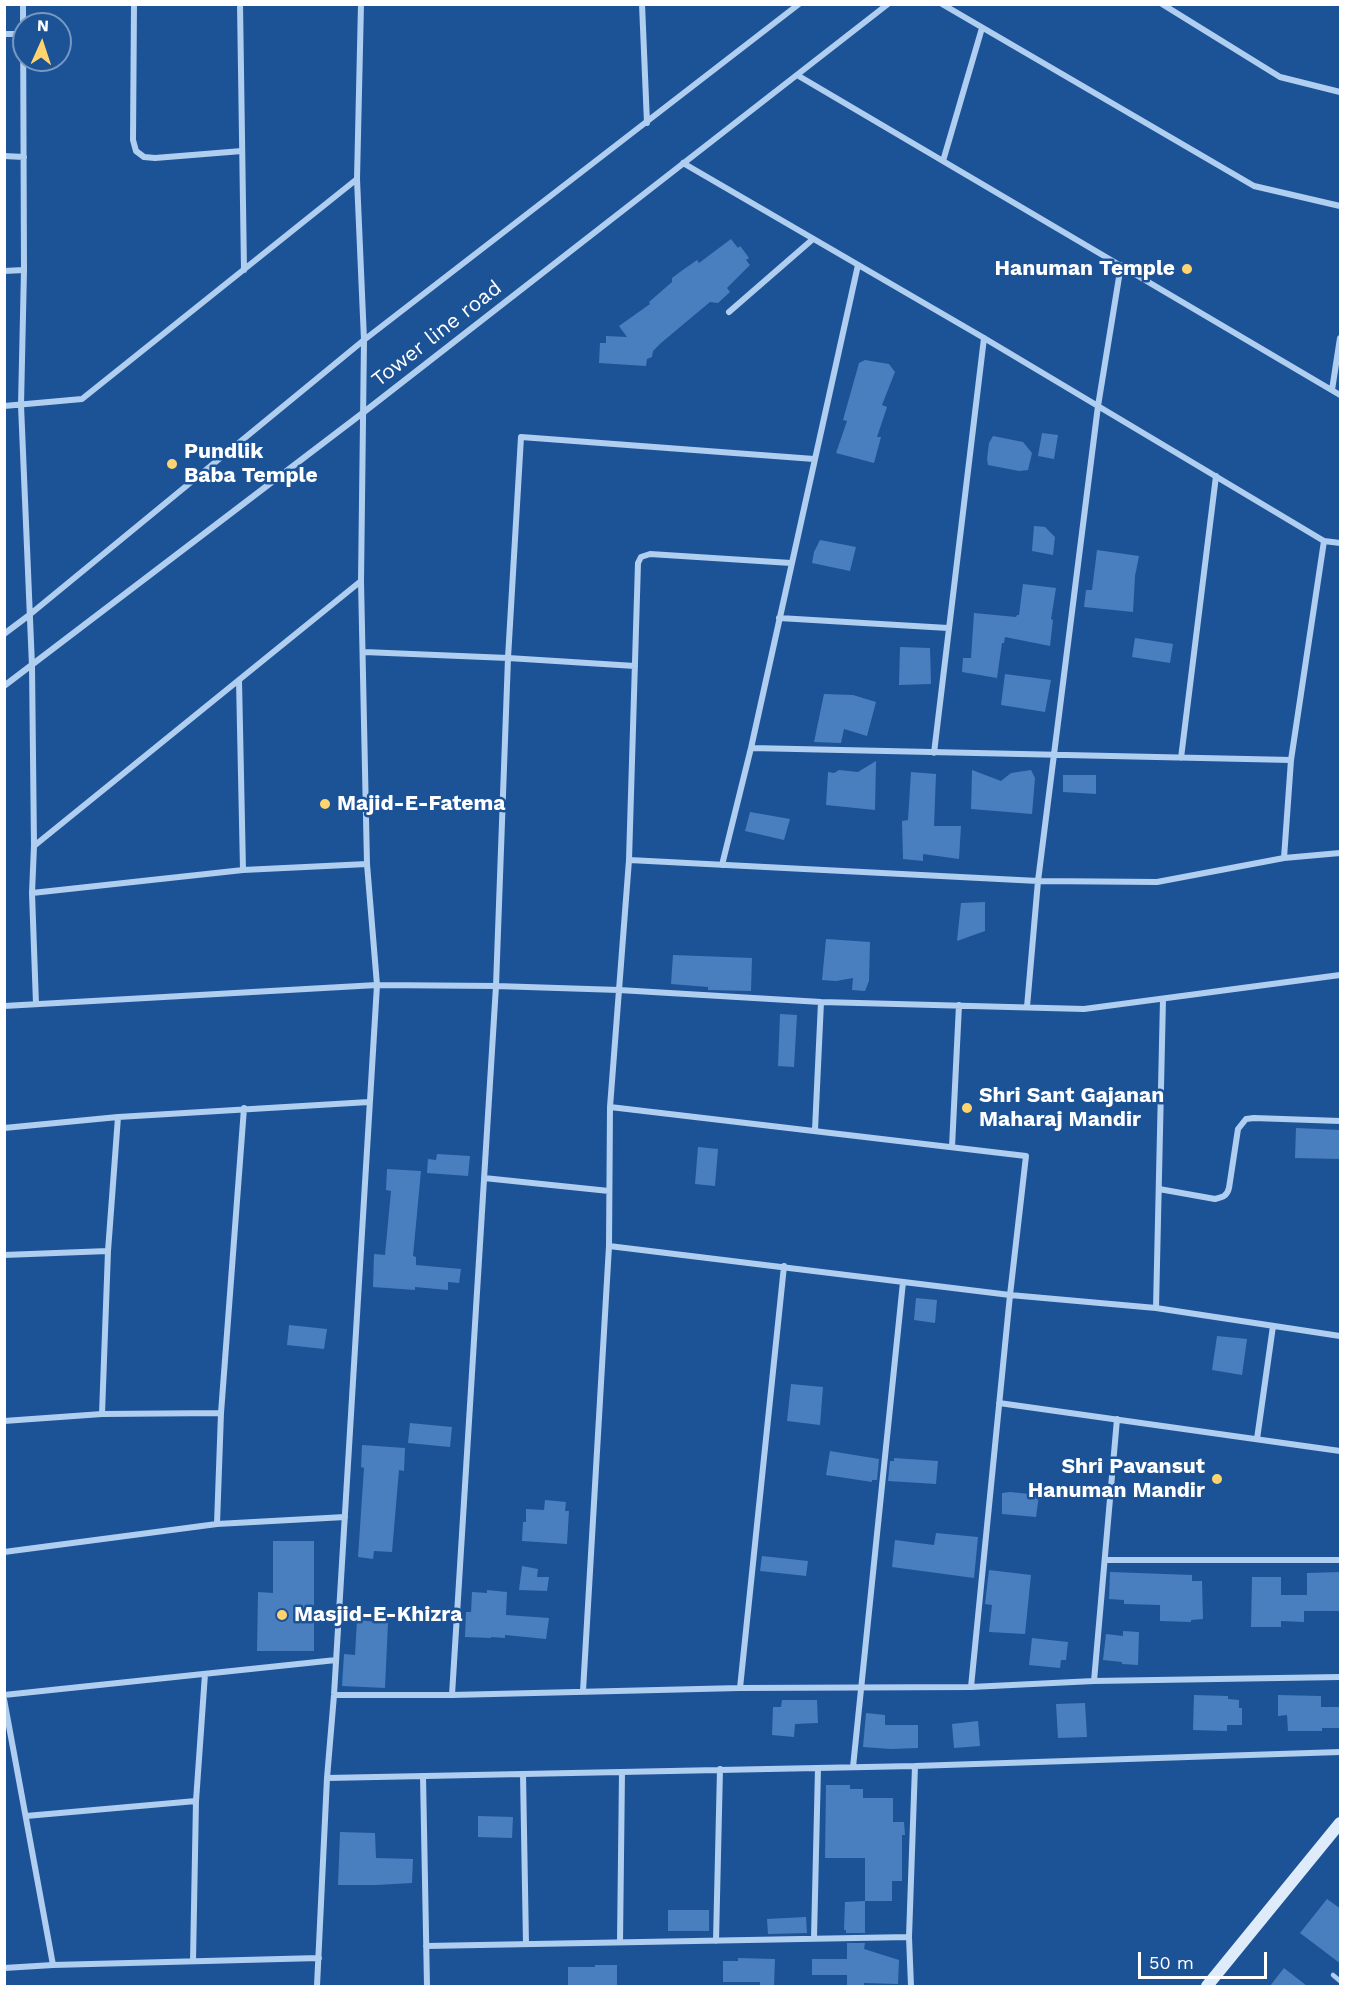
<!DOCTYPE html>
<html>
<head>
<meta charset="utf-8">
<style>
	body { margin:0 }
	#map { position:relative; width:1345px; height:1991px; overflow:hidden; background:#1c5397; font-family:"Work Sans",sans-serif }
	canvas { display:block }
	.frame { position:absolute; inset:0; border:6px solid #fff; pointer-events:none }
	.north { position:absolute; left:12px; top:12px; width:60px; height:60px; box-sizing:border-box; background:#1c5397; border:2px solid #7798c1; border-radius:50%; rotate:3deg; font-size:16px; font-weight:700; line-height:24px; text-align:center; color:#fff }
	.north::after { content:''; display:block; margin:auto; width:21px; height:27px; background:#ffd46f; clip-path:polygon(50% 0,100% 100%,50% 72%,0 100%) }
	.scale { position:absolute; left:1138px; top:1952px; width:129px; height:27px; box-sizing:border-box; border:3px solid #fff; border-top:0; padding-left:8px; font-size:18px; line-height:21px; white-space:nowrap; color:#fff; -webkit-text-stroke:4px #1c5397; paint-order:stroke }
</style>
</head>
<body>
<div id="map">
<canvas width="1345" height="1991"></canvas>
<div class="frame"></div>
<div class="north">N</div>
<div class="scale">50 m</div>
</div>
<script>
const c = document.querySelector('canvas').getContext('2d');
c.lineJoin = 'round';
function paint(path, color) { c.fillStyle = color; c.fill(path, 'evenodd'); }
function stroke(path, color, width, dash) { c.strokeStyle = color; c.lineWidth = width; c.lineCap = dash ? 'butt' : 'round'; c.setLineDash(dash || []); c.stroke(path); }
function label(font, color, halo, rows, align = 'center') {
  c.font = font + ' "Work Sans",sans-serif'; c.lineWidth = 5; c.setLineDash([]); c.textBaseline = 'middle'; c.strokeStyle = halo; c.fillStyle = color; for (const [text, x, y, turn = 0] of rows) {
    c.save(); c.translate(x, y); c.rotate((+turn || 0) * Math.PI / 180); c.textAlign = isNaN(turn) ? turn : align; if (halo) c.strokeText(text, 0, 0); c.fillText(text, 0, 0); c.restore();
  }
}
const building = new Path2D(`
	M 731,239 L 738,248 L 740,246 L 744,251 L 749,258 L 746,260 L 750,265 L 727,288 L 730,292 L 718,303 L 710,302 L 661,343 L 653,351 L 652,357 L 647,359 L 646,366 L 599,363 L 600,343 L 606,343 L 606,336 L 627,337 L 619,326 L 650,304 L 649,302 L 672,282 L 672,278 L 680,272 L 697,260 L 699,263 Z
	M 865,360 L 889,364 L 895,372 L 882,405 L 887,407 L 877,437 L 881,437 L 874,463 L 836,453 L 847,421 L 843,420 L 859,363 Z
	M 1042,433 L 1058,435 L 1054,459 L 1038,456 Z
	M 993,436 L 1023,442 L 1032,453 L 1028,470 L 1019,471 L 988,465 L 987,459 L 989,443 Z
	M 1034,526 L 1045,527 L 1055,537 L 1053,555 L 1032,551 Z
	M 820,540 L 856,547 L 850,571 L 812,563 L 814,552 Z
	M 1097,550 L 1139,556 L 1135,576 L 1133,612 L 1084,607 L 1086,590 L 1092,590 Z
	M 1023,584 L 1056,588 L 1051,619 L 1053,620 L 1050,646 L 1005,637 L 1004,643 L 1002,643 L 997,678 L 962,672 L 963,658 L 971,658 L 974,613 L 1016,617 L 1017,615 L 1019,615 Z
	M 1135,638 L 1173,644 L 1170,663 L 1132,657 Z
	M 900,647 L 930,648 L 931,684 L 899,685 Z
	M 1005,674 L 1051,680 L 1045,712 L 1001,705 Z
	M 824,694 L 853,695 L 876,702 L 867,736 L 844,729 L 841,743 L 814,742 Z
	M 876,761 L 875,810 L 826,805 L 828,772 L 834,773 L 839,770 L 858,772 Z
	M 972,770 L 1001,781 L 1011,773 L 1031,770 L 1035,778 L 1032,814 L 971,809 Z
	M 911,772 L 936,774 L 934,826 L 961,826 L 959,859 L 923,854 L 923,861 L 903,859 L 902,821 L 908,820 Z
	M 1063,775 L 1096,775 L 1096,794 L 1063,792 Z
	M 750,812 L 790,819 L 784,840 L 745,831 Z
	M 985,902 L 985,931 L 957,941 L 961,903 Z
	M 826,939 L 870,942 L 869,981 L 865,991 L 852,990 L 853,978 L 836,981 L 822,980 Z
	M 673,955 L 752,958 L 751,991 L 708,990 L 708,987 L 671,984 Z
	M 780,1014 L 797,1015 L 794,1067 L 778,1066 Z
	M 1296,1128 L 1341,1130 L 1341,1159 L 1295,1158 Z
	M 698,1147 L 718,1149 L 715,1186 L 695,1184 Z
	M 437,1154 L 470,1156 L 468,1176 L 427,1173 L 428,1159 L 436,1160 Z
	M 387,1169 L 421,1171 L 413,1256 L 416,1257 L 416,1265 L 461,1269 L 459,1283 L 448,1282 L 448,1290 L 415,1287 L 415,1290 L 373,1287 L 374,1254 L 385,1255 L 391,1191 L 386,1190 Z
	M 916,1298 L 937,1300 L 935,1323 L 914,1320 Z
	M 289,1325 L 327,1329 L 324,1349 L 287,1345 Z
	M 1217,1336 L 1247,1339 L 1242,1375 L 1212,1370 Z
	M 791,1384 L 823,1387 L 820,1425 L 787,1421 Z
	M 410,1423 L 452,1427 L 450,1447 L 408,1443 Z
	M 362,1445 L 405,1448 L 404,1471 L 399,1470 L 392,1552 L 374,1551 L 373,1559 L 358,1557 L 364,1468 L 361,1467 Z
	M 830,1451 L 879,1459 L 877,1480 L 872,1480 L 872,1482 L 826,1475 Z
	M 894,1458 L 938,1461 L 936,1484 L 888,1481 L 890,1461 L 894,1461 Z
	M 1010,1492 L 1039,1495 L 1036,1517 L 1002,1514 L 1002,1493 Z
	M 545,1500 L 566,1502 L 565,1511 L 569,1511 L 567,1544 L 522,1541 L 523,1522 L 526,1522 L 526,1509 L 544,1510 Z
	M 936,1533 L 978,1537 L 974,1578 L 892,1567 L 895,1540 L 934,1545 Z
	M 273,1541 L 314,1541 L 314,1651 L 257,1651 L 258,1592 L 273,1593 Z
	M 762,1556 L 808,1561 L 806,1576 L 760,1571 Z
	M 522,1566 L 538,1569 L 537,1577 L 549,1577 L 547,1591 L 519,1590 Z
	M 989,1570 L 1031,1575 L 1025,1634 L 989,1632 L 992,1605 L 985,1604 Z
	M 1110,1572 L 1192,1575 L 1192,1581 L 1202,1581 L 1203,1619 L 1191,1620 L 1191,1622 L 1160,1621 L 1160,1605 L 1124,1604 L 1124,1600 L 1109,1599 Z
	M 1341,1572 L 1341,1611 L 1304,1611 L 1304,1622 L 1281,1621 L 1281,1627 L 1251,1627 L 1252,1577 L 1281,1577 L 1281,1595 L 1307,1595 L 1307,1573 Z
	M 487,1590 L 507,1592 L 506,1615 L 549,1618 L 546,1639 L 505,1635 L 505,1638 L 491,1637 L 491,1638 L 465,1637 L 466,1612 L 471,1612 L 472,1592 L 487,1593 Z
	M 357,1620 L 388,1623 L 385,1688 L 342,1686 L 344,1654 L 355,1655 Z
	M 1123,1631 L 1139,1632 L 1138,1665 L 1122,1664 L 1122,1662 L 1103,1660 L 1106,1634 L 1123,1636 Z
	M 1032,1638 L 1068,1642 L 1066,1660 L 1061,1660 L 1060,1668 L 1029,1665 Z
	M 1194,1695 L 1228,1696 L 1228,1699 L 1239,1700 L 1239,1708 L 1242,1708 L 1242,1725 L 1227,1725 L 1227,1731 L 1193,1730 Z
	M 1278,1695 L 1321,1696 L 1321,1707 L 1341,1707 L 1341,1728 L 1322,1728 L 1322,1731 L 1288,1731 L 1287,1715 L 1278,1716 Z
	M 782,1700 L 817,1700 L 818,1723 L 795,1724 L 794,1737 L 772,1735 L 773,1707 L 781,1707 Z
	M 1085,1703 L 1087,1737 L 1058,1738 L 1056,1704 Z
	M 866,1713 L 885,1715 L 885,1725 L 918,1725 L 918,1748 L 891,1749 L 863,1747 Z
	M 978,1721 L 980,1746 L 954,1748 L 952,1724 Z
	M 826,1785 L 850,1785 L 850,1789 L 863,1789 L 863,1798 L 893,1798 L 893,1822 L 904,1822 L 905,1835 L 902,1835 L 902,1881 L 892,1881 L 892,1901 L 865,1901 L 865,1858 L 825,1858 Z
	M 478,1816 L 513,1817 L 512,1838 L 478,1837 Z
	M 340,1832 L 375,1833 L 376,1858 L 413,1859 L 412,1883 L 376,1885 L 338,1885 Z
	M 1327,1899 L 1341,1909 L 1341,1964 L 1300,1933 Z
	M 865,1901 L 865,1933 L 846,1933 L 846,1930 L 844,1930 L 845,1902 Z
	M 668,1910 L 709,1910 L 709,1931 L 668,1931 Z
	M 806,1917 L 807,1933 L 768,1934 L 767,1919 Z
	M 847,1943 L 865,1943 L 864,1949 L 899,1960 L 898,1984 L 864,1983 L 864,1986 L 847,1986 L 847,1975 L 812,1975 L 812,1959 L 847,1959 Z
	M 738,1958 L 775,1959 L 774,1986 L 760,1986 L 760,1982 L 723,1982 L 723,1961 L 738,1961 Z
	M 595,1965 L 617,1965 L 617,1986 L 568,1986 L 568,1967 L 595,1967 Z
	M 1284,1968 L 1307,1986 L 1270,1986 Z`);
const lane = new Path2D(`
	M 1333,1975 L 1340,1981`);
const street = new Path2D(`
	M 23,4 L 24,270 L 21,405 L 32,666 L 34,846 L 32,893 L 36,1004
	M 134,4 L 133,140 L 136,151 L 144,157 L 155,158 L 242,151
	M 240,4 L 244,270
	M 642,4 L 647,123
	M 942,4 L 1254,186 L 1340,206
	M 1162,4 L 1280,77 L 1340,92
	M 4,34 L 23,34
	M 797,75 L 1340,395
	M 4,156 L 24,157
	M 943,161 L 982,28
	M 683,163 L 984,338 L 1324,541 L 1340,543
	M 4,271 L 24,270
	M 729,312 L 813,239
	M 1332,390 L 1340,338
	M 4,406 L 82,399 L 357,179
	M 779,618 L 948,628
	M 4,634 L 28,616 L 364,340 L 799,4
	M 364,652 L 508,658 L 635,666
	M 239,680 L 243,870
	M 4,686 L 364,412 L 888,4
	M 751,748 L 1291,760
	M 934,753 L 984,338
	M 1181,758 L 1216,476
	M 34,846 L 361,581
	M 1284,858 L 1291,760 L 1324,541
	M 629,860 L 1038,881 L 1157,882 L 1284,858 L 1340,853
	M 722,865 L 751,748 L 858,265
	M 32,893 L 243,870 L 367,864
	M 4,1006 L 377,985 L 496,986 L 619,990 L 821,1002 L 1084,1009 L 1340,975
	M 1027,1007 L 1038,881 L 1098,406 L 1121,265
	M 610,1107 L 1026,1156 L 1010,1295 L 971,1687
	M 4,1128 L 118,1117 L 369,1102
	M 815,1130 L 821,1002
	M 952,1147 L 959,1005
	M 484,1178 L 609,1191
	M 1159,1189 L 1215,1199 C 1223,1197 1227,1196 1229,1188 L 1238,1129 L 1246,1119 L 1254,1118 L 1340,1121
	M 609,1246 L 1010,1295 L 1156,1308 L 1340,1336
	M 4,1255 L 108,1251
	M 1156,1308 L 1163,999
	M 999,1403 L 1340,1451
	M 102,1414 L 108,1251 L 118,1117
	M 4,1421 L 102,1414 L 221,1413
	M 1257,1439 L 1273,1326
	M 217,1524 L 221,1413 L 244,1108
	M 4,1552 L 217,1524 L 345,1517
	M 1105,1560 L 1340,1560
	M 1094,1681 L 1117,1419
	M 740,1688 L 784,1266
	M 583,1691 L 609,1246 L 610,1107 L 629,860 L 638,563 L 641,557 L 650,554 L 791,563
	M 4,1695 L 336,1660
	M 334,1695 L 452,1695 L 740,1688 L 971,1687 L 1094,1681 L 1340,1677
	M 452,1695 L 496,986 L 508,658 L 521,437 L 814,459
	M 4,1699 L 53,1965
	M 853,1767 L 903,1282
	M 523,1774 L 526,1944
	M 423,1776 L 427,1986
	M 327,1778 L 915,1766 L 1340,1752
	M 26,1816 L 196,1801
	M 814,1938 L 818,1768
	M 716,1941 L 720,1769
	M 620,1942 L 622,1772
	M 426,1946 L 909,1937
	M 193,1961 L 196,1801 L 205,1674
	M 4,1968 L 53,1965 L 319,1958
	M 317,1986 L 327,1778 L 334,1695 L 377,985 L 367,864 L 361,581 L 364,340 L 357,179 L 361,4
	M 911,1986 L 909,1937 L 915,1766`);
const secondary = new Path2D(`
	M 1207,1986 L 1340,1823`);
const markers = [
	[1187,269,6,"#ffd46f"],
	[172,464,6,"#ffd46f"],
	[325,804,6,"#ffd46f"],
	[967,1108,6,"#ffd46f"],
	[1217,1479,6,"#ffd46f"],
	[282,1615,6,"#ffd46f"]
];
const poiNames = [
	["Hanuman Temple",1175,269,"right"],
	["Pundlik",184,452],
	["Baba Temple",184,476],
	["Majid-E-Fatema",337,804],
	["Shri Sant Gajanan",979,1096],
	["Maharaj Mandir",979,1120],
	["Shri Pavansut",1205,1467,"right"],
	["Hanuman Mandir",1205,1491,"right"],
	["Masjid-E-Khizra",294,1615]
];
const streetNames = [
	["Tower line road",437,334,-38]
];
paint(building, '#497fbf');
stroke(lane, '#b0cef0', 4.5);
stroke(street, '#b0cef0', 6);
stroke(secondary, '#deebfb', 12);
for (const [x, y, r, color] of markers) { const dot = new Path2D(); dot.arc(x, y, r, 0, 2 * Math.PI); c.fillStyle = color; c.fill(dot); stroke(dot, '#1c5397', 2); }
label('bold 21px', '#fff', '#1c5397', poiNames, 'left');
label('21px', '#fff', '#1c5397', streetNames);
</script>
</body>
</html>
